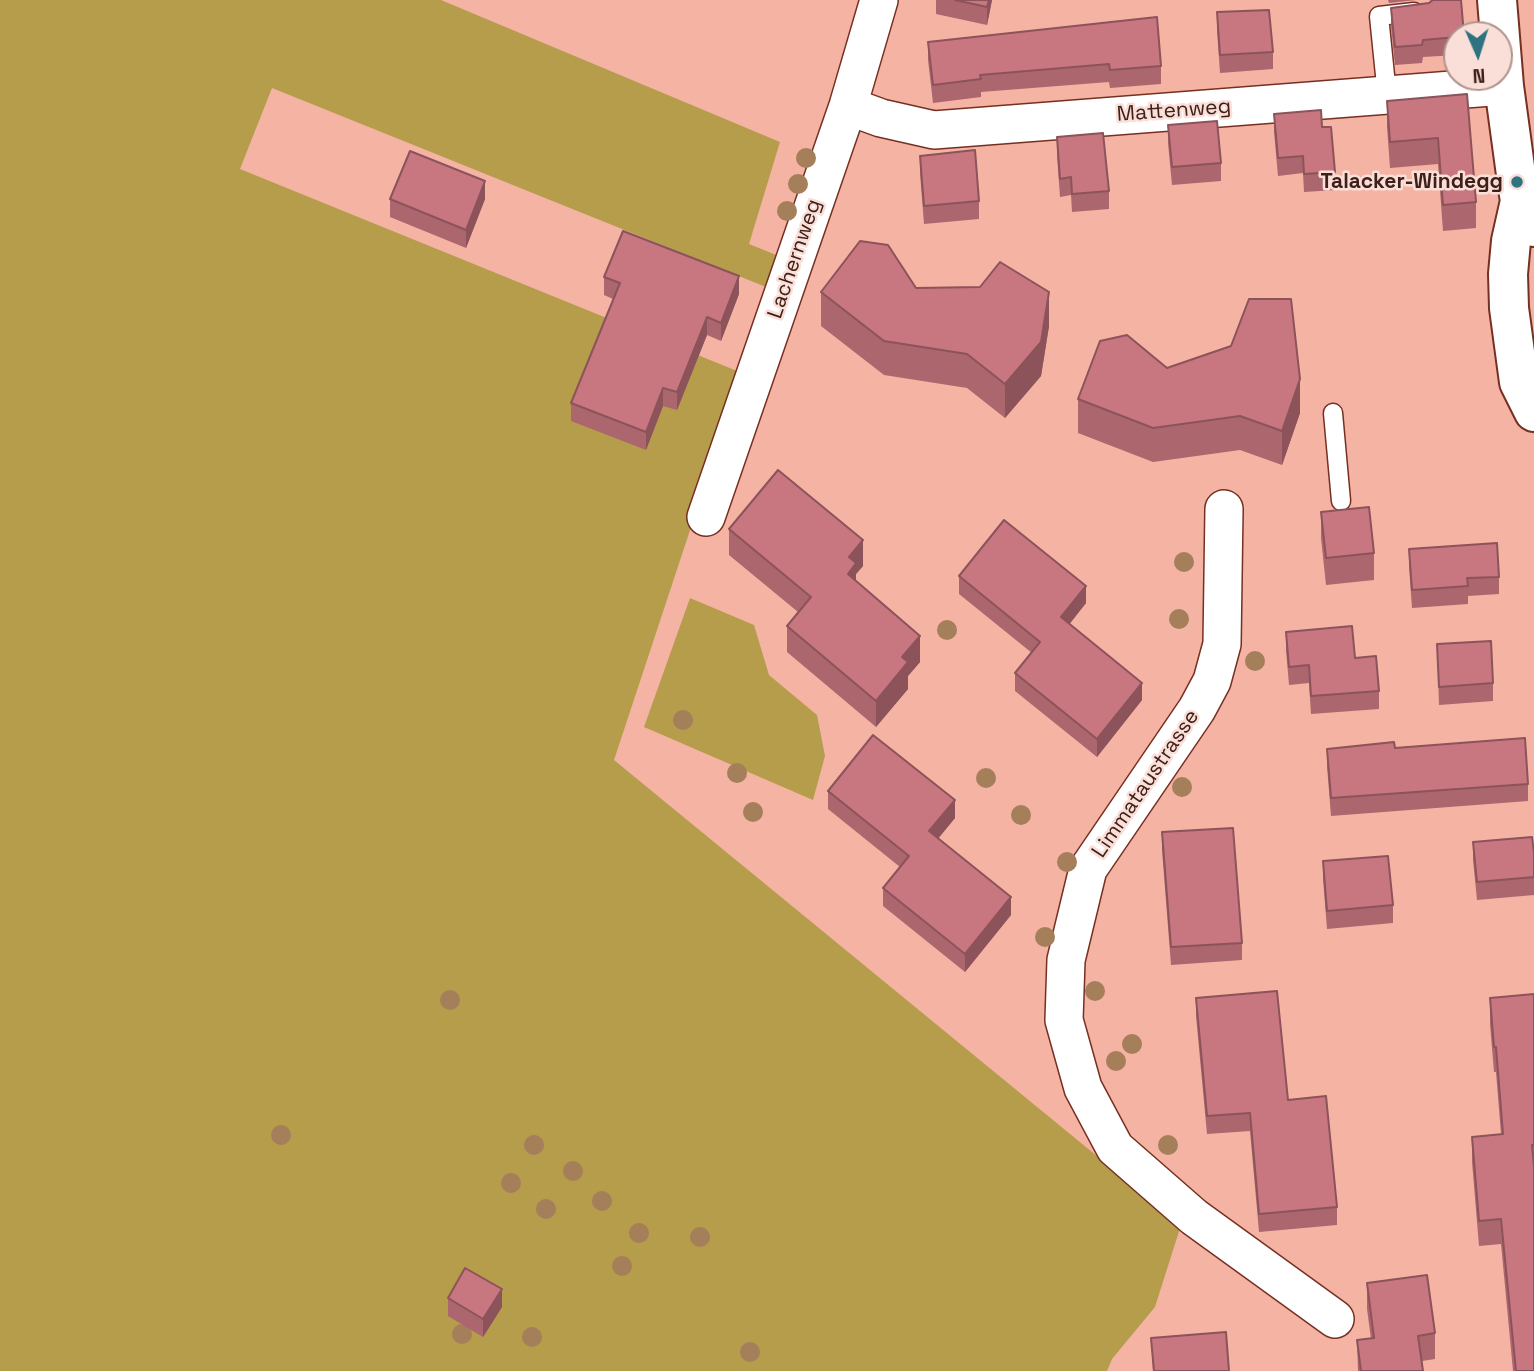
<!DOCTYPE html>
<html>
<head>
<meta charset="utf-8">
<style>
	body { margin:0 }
	#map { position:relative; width:1534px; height:1371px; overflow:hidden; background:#f5b3a4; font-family:"Space Grotesk",sans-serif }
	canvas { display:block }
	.north { position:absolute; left:1443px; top:21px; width:70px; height:70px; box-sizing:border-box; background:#fadfd9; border:2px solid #af938c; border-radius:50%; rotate:177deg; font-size:19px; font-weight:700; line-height:28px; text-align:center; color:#3f2019 }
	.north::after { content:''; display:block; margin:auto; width:24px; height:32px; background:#2d7380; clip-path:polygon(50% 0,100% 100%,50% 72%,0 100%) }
</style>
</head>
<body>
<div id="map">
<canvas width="1534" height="1371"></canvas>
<div class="north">N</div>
</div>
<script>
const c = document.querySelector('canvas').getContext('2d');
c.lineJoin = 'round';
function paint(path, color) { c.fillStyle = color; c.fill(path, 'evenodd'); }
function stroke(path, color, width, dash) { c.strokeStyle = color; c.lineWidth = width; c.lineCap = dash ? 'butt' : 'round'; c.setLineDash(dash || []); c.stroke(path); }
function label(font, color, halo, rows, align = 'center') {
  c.font = font + ' "Space Grotesk",sans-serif'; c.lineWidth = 5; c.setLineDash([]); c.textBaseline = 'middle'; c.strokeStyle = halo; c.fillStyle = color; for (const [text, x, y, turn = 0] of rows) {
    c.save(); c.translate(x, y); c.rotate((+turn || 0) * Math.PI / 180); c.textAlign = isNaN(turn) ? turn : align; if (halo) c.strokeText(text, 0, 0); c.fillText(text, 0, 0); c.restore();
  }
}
const green = new Path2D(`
	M 0,0 L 441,0 L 780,142 L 749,244 L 781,257 L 771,289 L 272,88 L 240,169 L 742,373 L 614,760 L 1181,1225 L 1155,1307 L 1112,1359 L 1107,1371 L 0,1371 Z
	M 690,598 L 754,625 L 769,675 L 817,715 L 825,756 L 813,800 L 644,727 Z`);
const service = new Path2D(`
	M 1387,95 L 1379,16 L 1414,12
	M 1333,413 L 1341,501`);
const minor = new Path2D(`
	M 848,106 L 881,118 L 934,130 L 1504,86
	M 1224,509 L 1222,644 L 1212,681 L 1197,709 L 1088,869 L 1066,960 L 1064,1020 L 1083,1088 L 1115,1148 L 1194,1217 L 1335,1319
	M 706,517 L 848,106 L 879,0`);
const secondary = new Path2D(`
	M 1497,0 L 1504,86 L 1517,182 L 1520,201 L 1534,227
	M 1520,201 L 1511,241 L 1508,274 L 1509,308 L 1519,382 L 1534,412`);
const trees = [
	[806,158],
	[798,184],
	[787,211],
	[1184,562],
	[1179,619],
	[947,630],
	[1255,661],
	[683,720],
	[737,773],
	[986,778],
	[1182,787],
	[753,812],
	[1021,815],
	[1067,862],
	[1045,937],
	[1095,991],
	[450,1000],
	[1132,1044],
	[1116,1061],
	[281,1135],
	[534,1145],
	[1168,1145],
	[573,1171],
	[511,1183],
	[602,1201],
	[546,1209],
	[639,1233],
	[700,1237],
	[622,1266],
	[462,1334],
	[532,1337],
	[750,1352]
];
const wall = new Path2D(`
	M 936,0 L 992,0 L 987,25 L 936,14 Z
	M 1388,0 L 1416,0 L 1389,3 Z
	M 1429,0 L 1461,0 L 1457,35 L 1457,55 L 1423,57 L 1422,63 L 1395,65 L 1391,26 L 1391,8 L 1429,3 L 1432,1 Z
	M 1217,12 L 1273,52 L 1273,69 L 1220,73 L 1217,30 Z
	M 928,42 L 1161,66 L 1161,84 L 1110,88 L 1109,82 L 981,92 L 981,97 L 933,103 L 928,60 Z
	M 1467,94 L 1476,202 L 1476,228 L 1443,231 L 1438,164 L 1390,168 L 1387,127 L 1387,101 Z
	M 1274,114 L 1322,127 L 1335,172 L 1335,190 L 1304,192 L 1303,173 L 1278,176 L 1274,132 Z
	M 1168,125 L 1221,163 L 1221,181 L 1172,185 L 1168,143 Z
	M 1057,137 L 1109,191 L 1109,209 L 1072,212 L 1071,195 L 1060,197 L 1057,155 Z
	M 920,156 L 979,201 L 979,219 L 924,224 L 920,173 Z
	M 390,199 L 485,199 L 466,248 L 390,217 Z
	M 604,277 L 739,294 L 721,341 L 707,335 L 677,410 L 663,406 L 646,450 L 571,421 L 571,403 L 613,299 L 604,295 Z
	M 916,288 L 1049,326 L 1041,376 L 1005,418 L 967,388 L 884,375 L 821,326 L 821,292 Z
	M 1167,368 L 1300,413 L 1282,465 L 1240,450 L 1153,462 L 1078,433 L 1078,399 Z
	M 1321,512 L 1374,553 L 1374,580 L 1326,585 L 1321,538 Z
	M 729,529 L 863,566 L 856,574 L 856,582 L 920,662 L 908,676 L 908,689 L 876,727 L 787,652 L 787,626 L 798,612 L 729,555 Z
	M 1409,549 L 1499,577 L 1499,594 L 1468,596 L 1468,604 L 1412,608 L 1409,566 Z
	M 959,576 L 1086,603 L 1069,624 L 1142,700 L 1097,757 L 1015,691 L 1015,673 L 1032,653 L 959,594 Z
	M 1286,632 L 1355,658 L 1379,691 L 1379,709 L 1311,714 L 1309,683 L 1289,685 L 1286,650 Z
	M 1437,644 L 1493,683 L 1493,701 L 1439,705 Z
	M 1395,748 L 1528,784 L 1528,801 L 1331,816 L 1327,766 L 1327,749 Z
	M 828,791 L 955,818 L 938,839 L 1011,915 L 965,972 L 883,906 L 883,888 L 900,867 L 828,809 Z
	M 1162,832 L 1242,943 L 1242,960 L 1171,965 L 1162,850 Z
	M 1473,842 L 1534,853 L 1534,895 L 1477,900 L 1473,860 Z
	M 1323,861 L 1393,905 L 1393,923 L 1327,929 L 1323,879 Z
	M 1534,994 L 1534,1371 L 1513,1371 L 1501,1244 L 1479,1246 L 1472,1162 L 1472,1137 L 1501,1134 L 1496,1072 L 1494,1072 L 1490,1024 L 1490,998 Z
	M 1196,998 L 1288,1100 L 1337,1207 L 1337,1225 L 1259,1232 L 1250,1131 L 1207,1134 L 1196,1016 Z
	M 1367,1283 L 1435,1333 L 1435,1359 L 1422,1361 L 1423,1371 L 1358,1371 L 1357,1340 L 1371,1339 L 1367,1309 Z
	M 448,1298 L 502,1307 L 483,1337 L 448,1316 Z
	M 1151,1338 L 1229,1371 L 1153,1371 Z`);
const shadedWall = new Path2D(`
	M 989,0 L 992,0 L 987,25 L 987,7 Z
	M 485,181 L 485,199 L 466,248 L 466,230 Z
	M 739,276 L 739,294 L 721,341 L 721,323 Z
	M 1049,292 L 1049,326 L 1041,376 L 1005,418 L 1005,384 Z
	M 707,317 L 707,335 L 677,410 L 677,392 Z
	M 1300,379 L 1300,413 L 1282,465 L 1282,431 Z
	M 663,388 L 663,406 L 646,450 L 646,432 Z
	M 863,540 L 863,566 L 856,574 L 856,589 L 848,574 L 849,557 Z
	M 1086,586 L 1086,603 L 1061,635 L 1061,617 Z
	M 920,636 L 920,662 L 908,676 L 908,689 L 876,727 L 876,701 L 902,657 Z
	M 1142,683 L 1142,700 L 1097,757 L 1097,739 Z
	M 955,800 L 955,818 L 929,849 L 929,831 Z
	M 1011,897 L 1011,915 L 965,972 L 965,954 Z
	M 502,1289 L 502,1307 L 483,1337 L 483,1319 Z`);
const building = new Path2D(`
	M 955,0 L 989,0 L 987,7 Z
	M 1433,0 L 1461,0 L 1464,35 L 1457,35 L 1457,37 L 1423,40 L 1422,45 L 1395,47 L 1391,8 L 1429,3 Z
	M 1269,10 L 1273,52 L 1220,55 L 1217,12 Z
	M 1157,17 L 1161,66 L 1110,70 L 1109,64 L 980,75 L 981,79 L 933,85 L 928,42 Z
	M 1467,94 L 1476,202 L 1443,205 L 1438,138 L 1390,142 L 1387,101 Z
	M 1321,110 L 1322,127 L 1331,127 L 1335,172 L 1304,174 L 1303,156 L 1278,158 L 1274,114 Z
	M 1217,121 L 1221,163 L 1172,167 L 1168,125 Z
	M 1103,133 L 1109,191 L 1072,194 L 1071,177 L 1060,179 L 1057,137 Z
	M 975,150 L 979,201 L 924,206 L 920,156 Z
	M 410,151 L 485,181 L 466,230 L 390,199 Z
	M 623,231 L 739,276 L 721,323 L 707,317 L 677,392 L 663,388 L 646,432 L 571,403 L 620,283 L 604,277 Z
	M 860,241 L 888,245 L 916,288 L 980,287 L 1000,262 L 1049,292 L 1041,342 L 1005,384 L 967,354 L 884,341 L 821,292 Z
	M 1249,299 L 1291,299 L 1300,379 L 1282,431 L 1240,416 L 1153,428 L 1078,399 L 1100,341 L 1127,335 L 1167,368 L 1231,346 Z
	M 778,470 L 863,540 L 849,557 L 856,563 L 848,574 L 920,636 L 902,657 L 908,662 L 876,701 L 787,626 L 811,597 L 729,529 Z
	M 1369,507 L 1374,553 L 1326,558 L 1321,512 Z
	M 1004,520 L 1086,586 L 1061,617 L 1142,683 L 1097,739 L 1015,673 L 1040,642 L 959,576 Z
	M 1497,543 L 1499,577 L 1467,578 L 1468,586 L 1412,590 L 1409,549 Z
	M 1352,626 L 1355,658 L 1376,656 L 1379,691 L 1311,696 L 1309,665 L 1289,667 L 1286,632 Z
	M 1491,641 L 1493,683 L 1439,687 L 1437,644 Z
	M 873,735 L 955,800 L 929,831 L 1011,897 L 965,954 L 883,888 L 909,856 L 828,791 Z
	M 1525,738 L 1528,784 L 1331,798 L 1327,749 L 1394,742 L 1395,748 Z
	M 1233,828 L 1242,943 L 1171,947 L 1162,832 Z
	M 1532,837 L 1534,853 L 1534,877 L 1477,882 L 1473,842 Z
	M 1388,856 L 1393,905 L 1327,911 L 1323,861 Z
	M 1277,991 L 1288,1100 L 1326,1096 L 1337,1207 L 1259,1214 L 1250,1113 L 1207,1116 L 1196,998 Z
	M 1534,994 L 1534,1145 L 1532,1145 L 1534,1167 L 1534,1371 L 1516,1371 L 1501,1219 L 1479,1221 L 1472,1137 L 1503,1134 L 1496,1047 L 1494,1047 L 1490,998 Z
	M 465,1268 L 502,1289 L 483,1319 L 448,1298 Z
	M 1427,1275 L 1435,1333 L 1418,1336 L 1423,1371 L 1361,1371 L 1357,1340 L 1374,1338 L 1367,1283 Z
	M 1226,1332 L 1229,1371 L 1154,1371 L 1151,1338 Z`);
const markers = [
	[1517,182,7,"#2d7380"]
];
const streetNames = [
	["Mattenweg",1174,111,-4],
	["Lachernweg",795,259,-71],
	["Limmataustrasse",1146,784,-56]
];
const poiNames = [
	["Talacker-Windegg",1503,182]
];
paint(green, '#b59d4c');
stroke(service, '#763022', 21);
stroke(minor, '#763022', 40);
stroke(secondary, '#763022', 42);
stroke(service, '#fff', 18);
stroke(minor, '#fff', 37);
stroke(secondary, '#fff', 38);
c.fillStyle = '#a57e5a';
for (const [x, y] of trees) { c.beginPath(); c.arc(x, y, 10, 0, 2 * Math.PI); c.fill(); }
paint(wall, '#ac666e');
paint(shadedWall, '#8c535a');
paint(building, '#c87780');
stroke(building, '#8c535a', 2);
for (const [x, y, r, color] of markers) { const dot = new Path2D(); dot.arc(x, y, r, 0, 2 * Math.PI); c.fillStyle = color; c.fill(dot); stroke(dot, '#fadfd9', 2.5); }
label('21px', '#3f2019', '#fadfd9', streetNames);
label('bold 21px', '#3f2019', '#fadfd9', poiNames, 'right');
</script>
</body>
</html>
